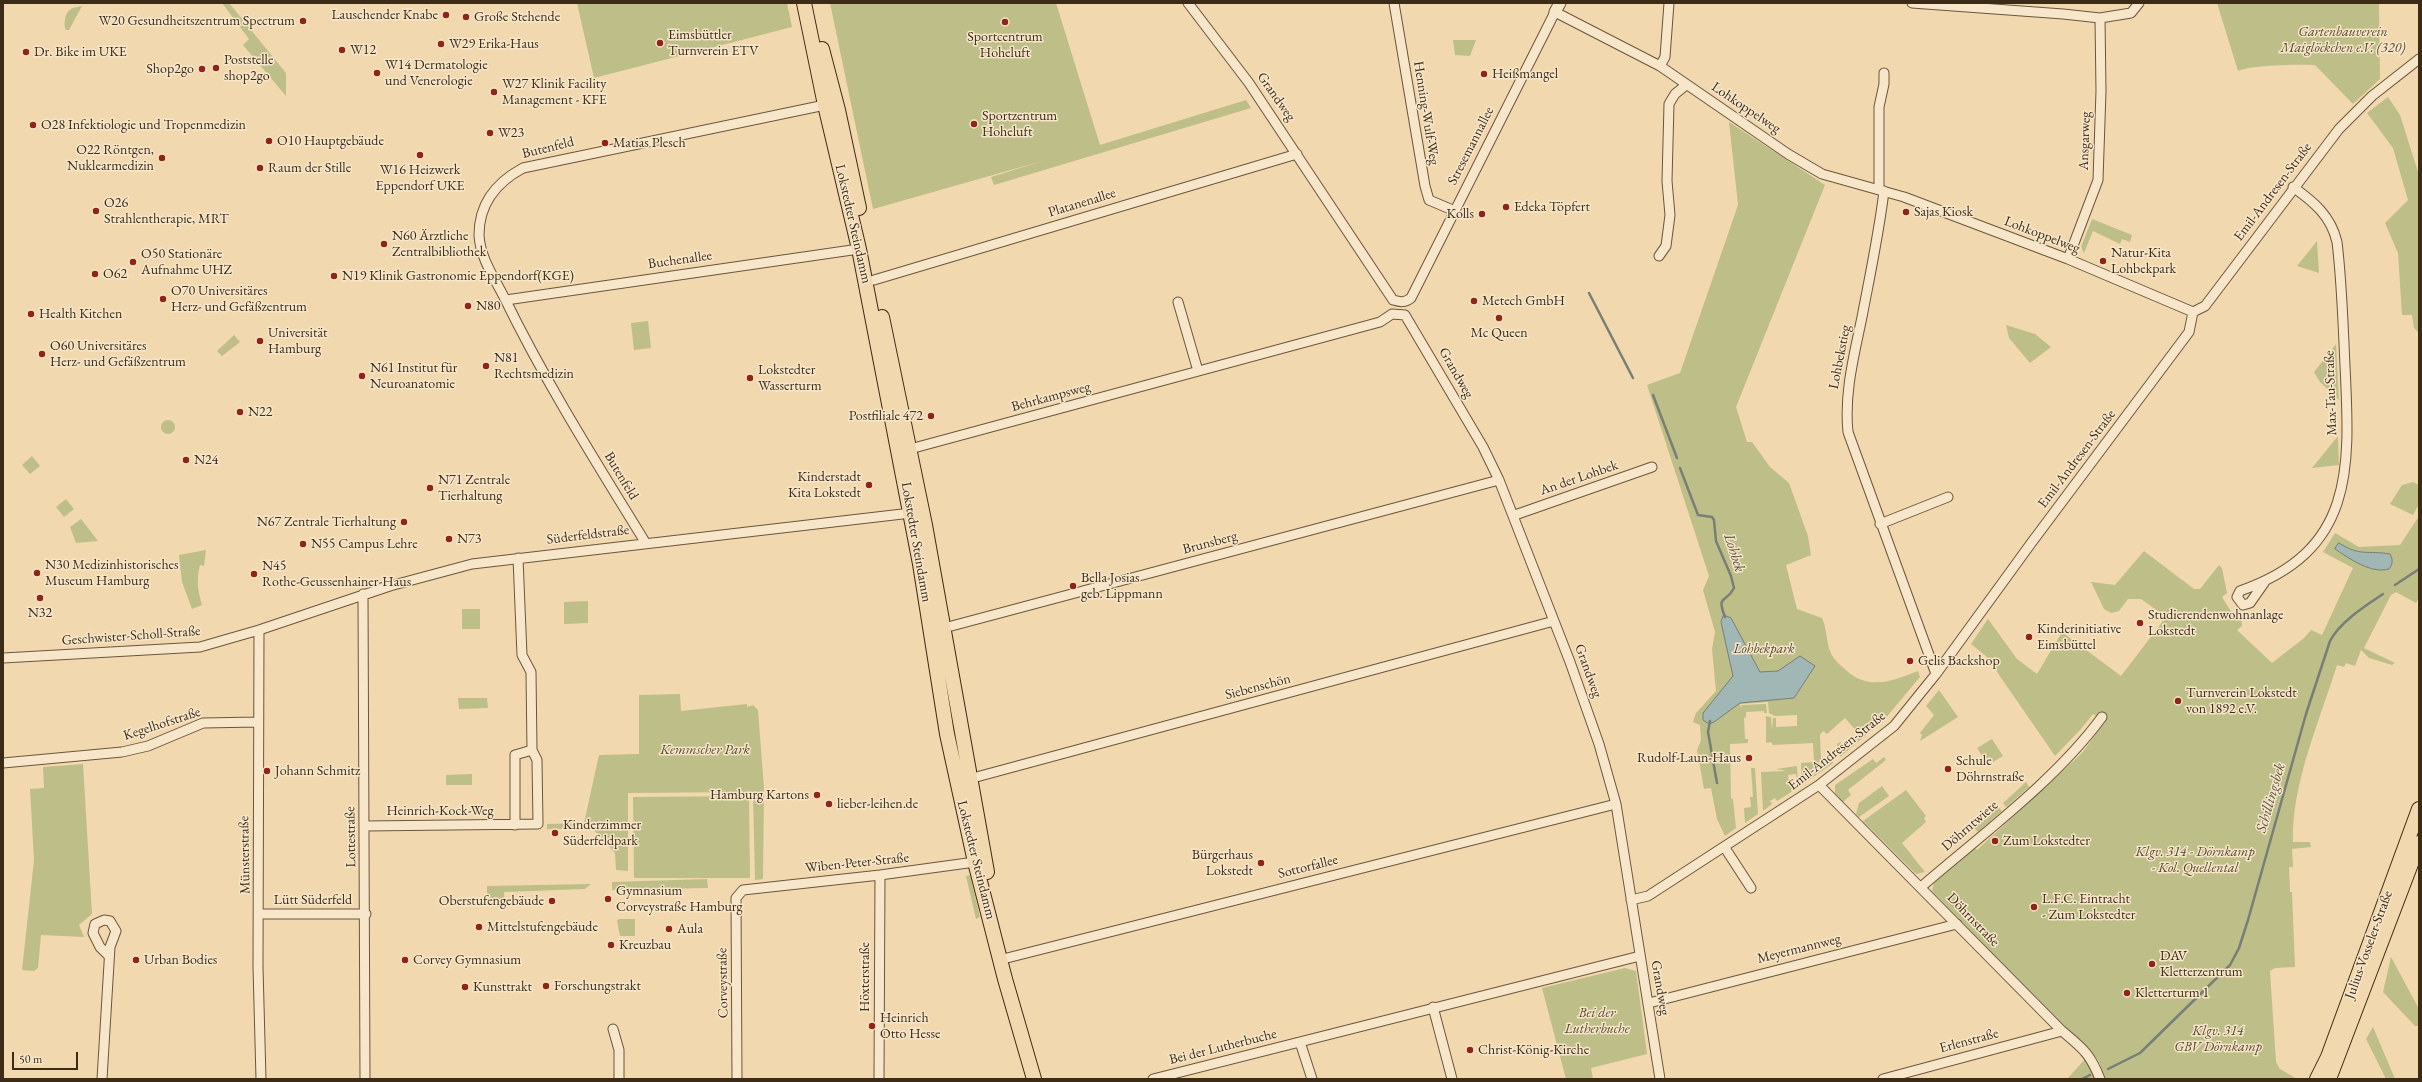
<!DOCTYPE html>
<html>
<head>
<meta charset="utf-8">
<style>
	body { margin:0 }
	#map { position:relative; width:2422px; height:1082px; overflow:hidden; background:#f2d8ae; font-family:"EB Garamond",serif }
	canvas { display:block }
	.frame { position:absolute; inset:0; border:4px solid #3c2b17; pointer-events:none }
	.scale { position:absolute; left:12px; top:1052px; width:66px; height:18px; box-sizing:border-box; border:2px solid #3c2b17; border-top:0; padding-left:5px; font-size:12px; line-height:14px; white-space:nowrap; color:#3c2b17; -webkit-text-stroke:3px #f7e6ca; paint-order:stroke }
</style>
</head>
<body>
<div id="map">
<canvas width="2422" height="1082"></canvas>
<div class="frame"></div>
<div class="scale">50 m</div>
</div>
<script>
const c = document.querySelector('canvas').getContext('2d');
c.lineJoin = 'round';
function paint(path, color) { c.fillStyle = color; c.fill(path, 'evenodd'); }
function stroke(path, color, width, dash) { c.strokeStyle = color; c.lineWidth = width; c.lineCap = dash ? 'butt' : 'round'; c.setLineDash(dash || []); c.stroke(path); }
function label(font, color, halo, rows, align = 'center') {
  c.font = font + ' "EB Garamond",serif'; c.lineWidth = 3; c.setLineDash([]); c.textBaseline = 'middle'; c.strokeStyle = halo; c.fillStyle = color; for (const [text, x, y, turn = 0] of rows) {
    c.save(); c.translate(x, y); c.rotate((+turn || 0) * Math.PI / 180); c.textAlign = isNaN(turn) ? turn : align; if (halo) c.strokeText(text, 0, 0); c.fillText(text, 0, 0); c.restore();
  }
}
const green = new Path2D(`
	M 222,3 L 229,3 L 286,73 L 286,96 L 243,45 L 249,39 Z
	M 577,3 L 787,3 L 792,27 L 594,78 Z
	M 830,3 L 1056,3 L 1100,145 L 1246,100 L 1251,108 L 994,185 L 991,177 L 1046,160 L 873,209 Z
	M 2217,3 L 2379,3 L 2380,79 L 2353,104 L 2315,65 C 2300,64 2250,65 2238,71 Z
	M 82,6 L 69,30 L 66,30 C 63,25 65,12 71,9 C 74,7 79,7 82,6 Z
	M 1453,40 L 1476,40 L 1470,56 L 1455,55 Z
	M 2388,97 L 2400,115 L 2419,175 L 2419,333 L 2414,328 L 2412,315 L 2402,315 L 2398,253 L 2385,223 L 2408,200 L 2393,148 L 2367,113 Z
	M 1729,122 L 1825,185 L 1736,407 L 1747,442 L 1752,442 L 1770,467 L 1789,483 L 1808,536 L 1811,555 L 1786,565 L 1797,609 L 1822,618 C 1827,629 1826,640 1830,651 C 1833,659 1840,665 1846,670 C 1868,691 1893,681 1918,671 L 1920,677 L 1884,720 L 1840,757 L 1837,744 L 1840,742 L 1844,747 L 1859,734 L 1845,718 L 1827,734 L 1823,731 L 1820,735 L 1821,759 L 1833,760 L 1833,763 L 1802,785 L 1801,763 L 1814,762 L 1813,743 L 1773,745 L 1771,742 L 1766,743 L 1766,717 L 1764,716 L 1771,717 L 1772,730 L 1773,718 L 1776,718 L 1776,727 L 1797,726 L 1797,715 L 1775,716 L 1769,713 L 1768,702 L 1740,704 L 1741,708 L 1742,705 L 1766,704 L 1767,713 L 1764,713 L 1764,711 L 1746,712 L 1746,717 L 1744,718 L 1745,739 L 1748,739 L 1748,743 L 1730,744 L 1731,798 L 1733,799 L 1736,828 L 1725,836 L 1717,819 L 1711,788 L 1704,789 L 1697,750 L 1701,740 L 1700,725 L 1693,722 L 1696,713 L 1716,691 L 1712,649 L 1715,632 L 1703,590 L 1709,576 L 1647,385 L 1680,373 L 1738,205 Z
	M 2092,219 L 2132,235 L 2130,242 L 2122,239 L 2120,244 L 2093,231 L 2084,253 L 2081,247 Z
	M 2317,241 L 2319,273 L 2297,266 Z
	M 648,321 L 651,348 L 634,350 L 631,323 Z
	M 2006,325 L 2035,334 L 2051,347 L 2030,363 L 2009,338 Z
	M 234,335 L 240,342 L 222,356 L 217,351 Z
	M 2336,344 L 2339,400 L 2320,382 L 2314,372 Z
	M161 427a7 7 0 1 1 14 0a7 7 0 1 1-14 0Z
	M 2338,436 L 2339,465 L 2312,468 Z
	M 32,456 L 40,466 L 30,474 L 22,465 Z
	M 2413,482 L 2419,485 L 2419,504 L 2413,515 L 2390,504 L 2402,485 Z
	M 66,499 L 74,509 L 64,517 L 56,507 Z
	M 2419,516 L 2419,598 L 2416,603 L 2396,592 L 2391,595 L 2364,648 L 2395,663 L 2392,665 L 2369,658 L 2361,650 L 2355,666 L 2346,663 L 2344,667 L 2337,665 C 2320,720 2291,785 2293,842 L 2310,842 L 2311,847 L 2292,849 L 2293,867 L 2289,867 L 2290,892 L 2292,892 L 2295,967 L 2275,968 L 2270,971 L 2276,1062 L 2280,1069 L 2297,1079 L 2106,1079 L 2098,1060 L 2047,1011 L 1932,891 L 1934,883 L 1975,848 L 1977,850 L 2082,753 L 2105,722 L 2093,714 L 2081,729 L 2055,756 L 1986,656 L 1971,644 L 1988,619 L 2017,659 L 2037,674 L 2062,632 L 2121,676 L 2166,617 L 2141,599 L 2128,599 L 2119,611 L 2111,613 L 2104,609 L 2091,582 L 2115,585 L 2144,551 L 2194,589 L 2200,589 L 2219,565 L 2222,568 L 2227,593 L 2222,597 L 2235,618 L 2241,615 L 2242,626 L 2237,630 L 2272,663 L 2304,638 L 2311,630 L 2322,635 L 2353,568 L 2323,552 L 2335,533 L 2359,547 L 2400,545 Z
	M 81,519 L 98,541 L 76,543 L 70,527 Z
	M 206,550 L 204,566 L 200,565 C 196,581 198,591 202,605 L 192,609 L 182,582 L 179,555 Z
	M 588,601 L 588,623 L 564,624 L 564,602 Z
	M 462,609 L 480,609 L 480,629 L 462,629 Z
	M 1939,690 L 1958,717 L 1920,741 L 1922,735 L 1920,733 L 1934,715 L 1926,706 Z
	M 680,694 L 681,711 L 747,704 L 747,707 L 753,705 L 758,710 L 764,788 L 763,879 L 755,880 L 753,792 L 628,793 L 628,871 L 616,870 L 615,853 L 593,829 L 547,829 L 547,824 L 584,823 L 599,755 L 639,754 L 639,695 Z
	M 458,698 L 487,698 L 488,708 L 459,709 Z
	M 1992,739 L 2003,756 L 1988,765 L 1977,748 Z
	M 1884,757 L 1886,760 L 1848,790 L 1851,795 L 1843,802 L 1835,793 L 1835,785 L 1873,759 L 1876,763 Z
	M 83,764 L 92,914 L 79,925 L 84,937 L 41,935 L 38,968 L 34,971 L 22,970 L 34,860 L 30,789 L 44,788 L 43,767 Z
	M 1797,766 L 1798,782 L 1796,774 L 1788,775 L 1789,785 L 1799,785 L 1799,787 L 1777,801 L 1775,798 L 1770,801 L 1772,804 L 1763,811 L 1761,772 L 1787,771 L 1776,769 Z
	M 1751,768 L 1755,768 L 1758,814 L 1745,823 L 1744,808 L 1751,807 L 1750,797 L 1753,797 Z
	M 472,774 L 472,785 L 446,785 L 446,775 Z
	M 2026,782 L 2029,787 L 2006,807 L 2003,803 Z
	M 1882,786 L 1889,796 L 1859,817 L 1856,814 L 1859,803 Z
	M 1906,790 L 1926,816 L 1924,818 L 1926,822 L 1902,843 L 1925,872 L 1916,874 L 1863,821 Z
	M 749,796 L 750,878 L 634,878 L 633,797 Z
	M 1998,807 L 2002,811 L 1978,832 L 1974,828 Z
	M 970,875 L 980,917 L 976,919 L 966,876 Z
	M 707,879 L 708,888 L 612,890 L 612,882 Z
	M 591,884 L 585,889 L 504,892 L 505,910 L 487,903 L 487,886 Z
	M 619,919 L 635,919 L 635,936 L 620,936 L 617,921 Z
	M 2391,957 L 2419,1009 L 2419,1026 L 2415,1026 L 2383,992 Z
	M 1625,968 L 1636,971 L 1647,1054 L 1591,1068 L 1593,1079 L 1566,1079 L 1542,988 Z
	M 2373,1027 L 2395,1079 L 2386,1079 L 2366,1039 Z
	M 2087,1057 L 2095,1079 L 2067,1079 Z`);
const water = new Path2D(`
	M 2339,543 C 2361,557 2367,550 2390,554 C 2393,559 2393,564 2389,569 C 2371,574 2350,559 2335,549 Z
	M 1724,615 L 1731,618 L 1760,672 L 1778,671 L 1800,656 L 1815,666 L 1794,698 L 1740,703 L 1714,722 L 1709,724 L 1703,720 L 1703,713 L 1733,676 L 1721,622 Z`);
const stream = new Path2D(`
	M 1589,293 L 1633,378
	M 1653,395 L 1677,458
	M 1680,468 L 1698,515 L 1712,517 L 1714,520 L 1716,541 L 1731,576 L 1734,588 C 1726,604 1716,594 1725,617
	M 2395,585 L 2419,569
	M 1710,721 L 1708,732 L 1717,783
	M 2108,1069 L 2140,1053 L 2230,965 L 2239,948 L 2248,920 L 2306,714 L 2330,641 C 2340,622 2365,606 2383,594
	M 2082,1079 L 2090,1075`);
const minor = new Path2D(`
	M 1188,3 L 1249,83 L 1393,300 C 1400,302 1405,303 1411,298 L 1555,12 L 1660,66 L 1788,154 L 1822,174 L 1904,197 L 2068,259 L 2193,312
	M 1394,3 L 1425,186 L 1429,200 L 1455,211
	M 1912,3 L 2063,14 L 2100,18 L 2131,13 L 2139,3
	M 1660,66 L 1665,57 L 1669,3
	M 1879,189 L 1879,107 L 1884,84 L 1884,73
	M 1884,191 C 1879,233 1870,275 1862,317 C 1854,356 1844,393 1848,432 L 1936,674
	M 1659,256 L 1666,246 L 1670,215 L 1667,181 L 1669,104 L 1675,94 L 1686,85
	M 2068,259 L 2098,180 L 2101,91 L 2100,18
	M 874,280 L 1297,154
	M 506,300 L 859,249
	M 1178,302 L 1198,371
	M 2193,312 L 2205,306 L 2339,129 L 2372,96 L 2419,59
	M 910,449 L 1380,322 L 1392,314 L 1405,315 L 1483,447 L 1499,480 L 1570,662 L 1599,744 L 1616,804 L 1660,1079
	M 1515,515 L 1652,467
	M 1880,524 L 1948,497
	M 645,542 C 596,462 546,383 505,299 C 495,279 480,258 479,235 C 479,203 497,182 523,168 L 825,105 L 828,107
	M 2264,583 L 2250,603 L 2243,605 L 2237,597 L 2240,591 C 2355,551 2350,469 2345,366 C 2343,324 2342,283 2337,242 C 2331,216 2314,202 2293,187
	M 363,594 L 365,1079
	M 939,625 L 944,628 L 1499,480
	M 259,630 L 258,967 L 261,1079
	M 3,658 L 200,647 L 259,630 L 390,586 L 472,564 L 911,513 L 913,515
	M 3,763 L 122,752 L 148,746 L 203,723 L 258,722
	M 969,779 L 1554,621
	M 1819,785 L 2062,1031 C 2082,1048 2090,1053 2100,1079
	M 515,825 L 515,755 L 532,750
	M 365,826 L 538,824 L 537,760 L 532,750 L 531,672 L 522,655 L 518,558
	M 1725,848 L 1751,888
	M 1921,887 C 1981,835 2056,780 2102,717
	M 1631,900 L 1648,896 L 1819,785 L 1894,726 L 1936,674 L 2032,542 L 2189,332 L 2193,312
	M 260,914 L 366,914
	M 1007,958 L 1616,804
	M 1649,1003 L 1957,924
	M 1433,1007 L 1452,1079
	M 613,1029 L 619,1050 L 619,1079
	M 1300,1042 L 1312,1079
	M 102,1079 L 110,947 L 116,931 L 110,921 L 104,920 L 95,924 L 93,933 L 100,947 L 109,956
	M 737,1079 L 736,898 L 743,890 L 880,875 L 975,862
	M 879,1079 L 880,875
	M 1153,1079 L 1640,956
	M 1883,1079 L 2062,1031`);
const tertiary = new Path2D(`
	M 1555,12 L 1560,3`);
const primary = new Path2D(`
	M 804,3 L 825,105 L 859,249 L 920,564 L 947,734 L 975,862 L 1005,979 L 1034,1079
	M 822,49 L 838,110 L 859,208
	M 882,317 L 925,525 L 987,872
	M 2317,1079 L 2328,1057 L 2419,809
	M 2329,1079 L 2419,843`);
const markers = [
	[446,15,4,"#8f2418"],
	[466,17,4,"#8f2418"],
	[303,21,4,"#8f2418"],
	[1005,22,4,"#8f2418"],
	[660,43,4,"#8f2418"],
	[441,44,4,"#8f2418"],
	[342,50,4,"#8f2418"],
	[26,52,4,"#8f2418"],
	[216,68,4,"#8f2418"],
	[202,69,4,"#8f2418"],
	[377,73,4,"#8f2418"],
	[1484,74,4,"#8f2418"],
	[494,92,4,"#8f2418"],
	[974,124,4,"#8f2418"],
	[33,125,4,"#8f2418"],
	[490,133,4,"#8f2418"],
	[269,141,4,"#8f2418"],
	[605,143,4,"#8f2418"],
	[420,155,4,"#8f2418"],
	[162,158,4,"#8f2418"],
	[260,168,4,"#8f2418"],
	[1506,207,4,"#8f2418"],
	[96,211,4,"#8f2418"],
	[1906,212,4,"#8f2418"],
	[1482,214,4,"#8f2418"],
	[384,244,4,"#8f2418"],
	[2103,261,4,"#8f2418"],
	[133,262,4,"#8f2418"],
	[95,274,4,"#8f2418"],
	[334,276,4,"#8f2418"],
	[163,299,4,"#8f2418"],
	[1474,301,4,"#8f2418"],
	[468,306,4,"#8f2418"],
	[31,314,4,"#8f2418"],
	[1499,318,4,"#8f2418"],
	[260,341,4,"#8f2418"],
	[42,354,4,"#8f2418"],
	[486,366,4,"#8f2418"],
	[362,376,4,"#8f2418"],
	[750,378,4,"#8f2418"],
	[240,412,4,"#8f2418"],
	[931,416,4,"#8f2418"],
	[186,460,4,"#8f2418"],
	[869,485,4,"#8f2418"],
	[430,488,4,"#8f2418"],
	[404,522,4,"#8f2418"],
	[449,539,4,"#8f2418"],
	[303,544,4,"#8f2418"],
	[37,573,4,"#8f2418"],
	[254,574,4,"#8f2418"],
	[1073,586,4,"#8f2418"],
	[40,598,4,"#8f2418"],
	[2140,623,4,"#8f2418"],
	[2029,637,4,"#8f2418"],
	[1910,661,4,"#8f2418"],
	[2178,701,4,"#8f2418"],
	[1749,758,4,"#8f2418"],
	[1948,769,4,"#8f2418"],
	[267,771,4,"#8f2418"],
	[817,795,4,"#8f2418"],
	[829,804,4,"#8f2418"],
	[555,833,4,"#8f2418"],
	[1995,841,4,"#8f2418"],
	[1261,863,4,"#8f2418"],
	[608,899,4,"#8f2418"],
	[552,901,4,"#8f2418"],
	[2034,907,4,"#8f2418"],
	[479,927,4,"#8f2418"],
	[669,929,4,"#8f2418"],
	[611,945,4,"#8f2418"],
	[136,960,4,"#8f2418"],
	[405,960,4,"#8f2418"],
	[2152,964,4,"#8f2418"],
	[546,986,4,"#8f2418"],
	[465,987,4,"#8f2418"],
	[2127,993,4,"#8f2418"],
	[872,1026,4,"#8f2418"],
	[1470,1050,4,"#8f2418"]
];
const poiNames = [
	["Lauschender Knabe",438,15,"right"],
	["Große Stehende",474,17],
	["W20 Gesundheitszentrum Spectrum",295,21,"right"],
	["Eimsbüttler",668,35],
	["Turnverein ETV",668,51],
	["Sportcentrum",1005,37,"center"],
	["Hoheluft",1005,53,"center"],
	["W29 Erika-Haus",449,44],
	["W12",350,50],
	["Dr. Bike im UKE",34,52],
	["Poststelle",224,60],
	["shop2go",224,76],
	["W14 Dermatologie",385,65],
	["und Venerologie",385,81],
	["Shop2go",194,69,"right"],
	["Heißmangel",1492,74],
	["W27 Klinik Facility",502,84],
	["Management - KFE",502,100],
	["Sportzentrum",982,116],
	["Hoheluft",982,132],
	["O28 Infektiologie und Tropenmedizin",41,125],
	["W23",498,133],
	["O10 Hauptgebäude",277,141],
	["Matias Plesch",613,143],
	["O22 Röntgen,",154,150,"right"],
	["Nuklearmedizin",154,166,"right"],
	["Raum der Stille",268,168],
	["W16 Heizwerk",420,170,"center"],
	["Eppendorf UKE",420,186,"center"],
	["O26",104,203],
	["Strahlentherapie, MRT",104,219],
	["Edeka Töpfert",1514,207],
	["Sajas Kiosk",1914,212],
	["Kolls",1474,214,"right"],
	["N60 Ärztliche",392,236],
	["Zentralbibliothek",392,252],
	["Natur-Kita",2111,253],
	["Lohbekpark",2111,269],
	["O50 Stationäre",141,254],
	["Aufnahme UHZ",141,270],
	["O62",103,274],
	["N19 Klinik Gastronomie Eppendorf(KGE)",342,276],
	["O70 Universitäres",171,291],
	["Herz- und Gefäßzentrum",171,307],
	["Metech GmbH",1482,301],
	["N80",476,306],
	["Health Kitchen",39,314],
	["Universität",268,333],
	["Hamburg",268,349],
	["Mc Queen",1499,333,"center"],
	["O60 Universitäres",50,346],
	["Herz- und Gefäßzentrum",50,362],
	["N81",494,358],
	["Rechtsmedizin",494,374],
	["N61 Institut für",370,368],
	["Neuroanatomie",370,384],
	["Lokstedter",758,370],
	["Wasserturm",758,386],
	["N22",248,412],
	["Postfiliale 472",923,416,"right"],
	["N24",194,460],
	["Kinderstadt",861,477,"right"],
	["Kita Lokstedt",861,493,"right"],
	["N71 Zentrale",438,480],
	["Tierhaltung",438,496],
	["N67 Zentrale Tierhaltung",396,522,"right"],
	["N73",457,539],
	["N55 Campus Lehre",311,544],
	["N30 Medizinhistorisches",45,565],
	["Museum Hamburg",45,581],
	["N45",262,566],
	["Rothe-Geussenhainer-Haus",262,582],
	["Bella Josias",1081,578],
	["geb. Lippmann",1081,594],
	["N32",40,613,"center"],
	["Studierendenwohnanlage",2148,615],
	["Lokstedt",2148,631],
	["Kinderinitiative",2037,629],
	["Eimsbüttel",2037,645],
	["Gelis Backshop",1918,661],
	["Turnverein Lokstedt",2186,693],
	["von 1892 e.V.",2186,709],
	["Rudolf-Laun-Haus",1741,758,"right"],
	["Schule",1956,761],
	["Döhrnstraße",1956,777],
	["Johann Schmitz",275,771],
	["Hamburg Kartons",809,795,"right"],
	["lieber-leihen.de",837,804],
	["Kinderzimmer",563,825],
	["Süderfeldpark",563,841],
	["Zum Lokstedter",2003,841],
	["Bürgerhaus",1253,855,"right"],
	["Lokstedt",1253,871,"right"],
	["Gymnasium",616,891],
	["Corveystraße Hamburg",616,907],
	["L.F.C. Eintracht",2042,899],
	["- Zum Lokstedter",2042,915],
	["Oberstufengebäude",544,901,"right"],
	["Mittelstufengebäude",487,927],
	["Aula",677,929],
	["Kreuzbau",619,945],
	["DAV",2160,956],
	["Kletterzentrum",2160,972],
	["Urban Bodies",144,960],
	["Corvey Gymnasium",413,960],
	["Forschungstrakt",554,986],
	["Kunsttrakt",473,987],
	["Kletterturm 1",2135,993],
	["Heinrich",880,1018],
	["Otto Hesse",880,1034],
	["Christ-König-Kirche",1478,1050]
];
const parkNames = [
	["Gartenbauverein",2343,32],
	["Maiglöckchen e.V. (320)",2343,48],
	["Lohbekpark",1764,649],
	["Kemmscher Park",705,750],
	["Klgv. 314 - Dörnkamp",2195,852],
	["- Kol. Quellental",2195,868],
	["Bei der",1597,1013],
	["Lutherbuche",1597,1029],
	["Klgv. 314",2218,1031],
	["GBV Dörnkamp",2218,1047]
];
const streetNames = [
	["Grandweg",1276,97,55],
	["Lohkoppelweg",1746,108,34],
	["Henning-Wulf-Weg",1426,113,81],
	["Ansgarweg",2085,141,-88],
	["Stresemannallee",1471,146,-63],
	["Butenfeld",548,148,-14],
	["Emil-Andresen-Straße",2273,192,-53],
	["Platanenallee",1082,203,-17],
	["Lokstedter Steindamm",853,224,77],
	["Lohkoppelweg",2042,235,21],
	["Buchenallee",680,260,-8],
	["Lohbekstieg",1840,357,-79],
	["Grandweg",1456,373,60],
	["Max-Tau-Straße",2331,393,-92],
	["Behrkampsweg",1051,397,-15],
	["Emil-Andresen-Straße",2077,459,-53],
	["Butenfeld",621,476,59],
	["An der Lohbek",1579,478,-19],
	["Süderfeldstraße",588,535,-7],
	["Lokstedter Steindamm",916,542,80],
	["Brunsberg",1210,543,-15],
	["Geschwister-Scholl-Straße",131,636,-4],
	["Grandweg",1588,671,70],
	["Siebenschön",1258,687,-15],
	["Kegelhofstraße",162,724,-18],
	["Emil-Andresen-Straße",1837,751,-38],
	["Heinrich-Kock-Weg",440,811],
	["Döhrntwiete",1970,826,-41],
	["Lottestraße",351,837,-91],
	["Münsterstraße",245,855,-91],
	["Lokstedter Steindamm",976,860,76],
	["Wiben-Peter-Straße",857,863,-6],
	["Sottorfallee",1308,867,-14],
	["Lütt Süderfeld",313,900],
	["Döhrnstraße",1973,920,46],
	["Julius-Vosseler-Straße",2369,945,-70],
	["Meyermannweg",1799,949,-14],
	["Höxterstraße",865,977,-90],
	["Corveystraße",723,983,-91],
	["Grandweg",1660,988,80],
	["Erlenstraße",1969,1041,-15],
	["Bei der Lutherbuche",1223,1047,-14]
];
const waterNames = [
	["Lohbek",1734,553,72],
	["Schillingsbek",2271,798,-74]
];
paint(green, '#bebe88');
paint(water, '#a0b7b5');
stroke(water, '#787f76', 1);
stroke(stream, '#787f76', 2.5);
stroke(minor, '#6a563d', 11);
stroke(tertiary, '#6a563d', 13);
stroke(primary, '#3c2b17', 16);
stroke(minor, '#f7e6ca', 9);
stroke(tertiary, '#f7e6ca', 11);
stroke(primary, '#f2d8ae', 14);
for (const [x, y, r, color] of markers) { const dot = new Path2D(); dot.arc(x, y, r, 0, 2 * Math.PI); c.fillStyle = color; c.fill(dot); stroke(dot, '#f7e6ca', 1.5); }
label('14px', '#3c2b17', '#f7e6ca', poiNames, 'left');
label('italic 14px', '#56482e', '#f7e6ca', parkNames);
label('14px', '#3c2b17', '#f7e6ca', streetNames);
label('italic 15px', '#554e3e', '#f7e6ca', waterNames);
</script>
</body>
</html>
